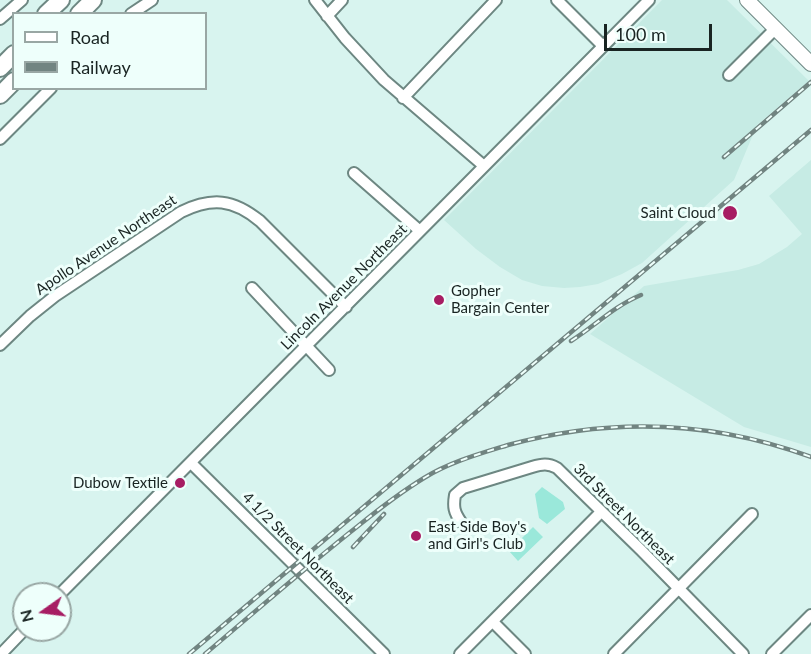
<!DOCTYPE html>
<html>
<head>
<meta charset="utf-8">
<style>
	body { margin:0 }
	#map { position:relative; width:811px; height:654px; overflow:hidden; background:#d8f4ef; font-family:Lato,sans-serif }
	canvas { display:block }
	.legend { position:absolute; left:12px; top:12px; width:195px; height:78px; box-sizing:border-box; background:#eefffb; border:2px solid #99a7a4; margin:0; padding:8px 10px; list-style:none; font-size:18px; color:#192422 }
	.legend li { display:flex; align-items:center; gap:12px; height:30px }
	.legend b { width:30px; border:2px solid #99a7a4 }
	.north { position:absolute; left:12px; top:582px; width:60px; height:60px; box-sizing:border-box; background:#eefffb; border:2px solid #99a7a4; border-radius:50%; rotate:256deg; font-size:16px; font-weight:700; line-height:24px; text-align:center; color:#192422 }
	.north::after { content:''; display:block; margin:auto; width:21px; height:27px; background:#a71d63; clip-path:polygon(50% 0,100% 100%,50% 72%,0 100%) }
	.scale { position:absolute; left:604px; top:24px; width:108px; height:27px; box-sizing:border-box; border:3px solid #192422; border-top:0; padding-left:8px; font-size:18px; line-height:21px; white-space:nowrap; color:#192422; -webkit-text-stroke:4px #eefffb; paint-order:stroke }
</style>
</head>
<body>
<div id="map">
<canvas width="811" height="654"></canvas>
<ul class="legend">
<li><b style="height:8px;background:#fff"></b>Road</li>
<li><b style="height:8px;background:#718481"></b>Railway</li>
</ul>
<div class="north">N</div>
<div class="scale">100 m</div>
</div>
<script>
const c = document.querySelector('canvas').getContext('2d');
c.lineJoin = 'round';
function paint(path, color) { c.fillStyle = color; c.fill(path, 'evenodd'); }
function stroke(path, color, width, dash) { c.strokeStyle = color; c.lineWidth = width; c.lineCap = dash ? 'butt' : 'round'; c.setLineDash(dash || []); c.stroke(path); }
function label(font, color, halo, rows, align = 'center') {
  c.font = font + ' Lato,sans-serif'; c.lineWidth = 6; c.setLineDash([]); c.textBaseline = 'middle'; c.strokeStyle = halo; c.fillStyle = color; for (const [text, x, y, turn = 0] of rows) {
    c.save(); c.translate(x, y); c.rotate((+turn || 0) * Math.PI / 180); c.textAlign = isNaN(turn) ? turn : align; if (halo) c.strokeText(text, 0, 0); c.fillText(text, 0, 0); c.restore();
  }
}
const built = new Path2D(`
	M 662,0 L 727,0 L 809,81 L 757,125 L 734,180 L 642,263 L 622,274 L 598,284 L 580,287 L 564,288 L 542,286 L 522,280 L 500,267 L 476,249 L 444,220 Z
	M 811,160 L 811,447 L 744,427 L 590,334 L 644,286 L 738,270 L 759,264 L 787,247 L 802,234 L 769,196 Z`);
const green = new Path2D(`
	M 542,487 L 563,502 L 565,509 L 547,524 L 539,518 L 535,494 Z
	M 533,527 L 543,537 L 518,561 L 509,551 Z`);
const minor = new Path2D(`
	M 315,0 L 345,38 L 384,80 L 484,166
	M 557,0 L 603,46
	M 131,14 L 152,0
	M 327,16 L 342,0
	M 0,19 L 22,0
	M 729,75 L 775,29
	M 403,98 L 496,0
	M 0,139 L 51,88
	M 354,173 L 420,231
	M 252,288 L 329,370
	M 0,345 L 30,316 L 55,296 L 181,212 C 212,197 233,199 260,221 L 346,307
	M 191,463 L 384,654
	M 461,522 C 454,512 453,507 455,495 L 463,488 L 532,467 C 542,464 548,463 557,468 L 641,550 L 743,654
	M 60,594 L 649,0
	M 493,622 L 525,654
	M 1,654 L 24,630
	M 460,654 L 601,512
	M 614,654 L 752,514
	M 772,654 L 811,615`);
const major = new Path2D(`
	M 747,0 L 811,64`);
const highway = new Path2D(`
	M 46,14 L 61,0
	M 79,14 L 93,0
	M 0,68 L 14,54
	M 0,95 L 14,81`);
const rail = new Path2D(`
	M 724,157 L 811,82
	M 571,341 C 595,326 614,306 641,295
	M 353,547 L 384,514
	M 189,654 L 811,130
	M 205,654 C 256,611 306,567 358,526 C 379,509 401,492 424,478 C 450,462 479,454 508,445 C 611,417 711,420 811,457`);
const markers = [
	[730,213,8,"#a71d63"],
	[439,300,6,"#a71d63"],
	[180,483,6,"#a71d63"],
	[416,536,6,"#a71d63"]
];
const poiNames = [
	["Saint Cloud",716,213],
	["Gopher",451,291,"left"],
	["Bargain Center",451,308,"left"],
	["Dubow Textile",168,483],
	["East Side Boy's",428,527,"left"],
	["and Girl's Club",428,544,"left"]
];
const streetNames = [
	["Apollo Avenue Northeast",106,245,-34],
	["Lincoln Avenue Northeast",344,287,-45],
	["3rd Street Northeast",624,514,45],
	["4 1/2 Street Northeast",298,548,45]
];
paint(built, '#c6ebe4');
paint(green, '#9ae8da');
stroke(minor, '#6d8782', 14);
stroke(major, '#6d8782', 16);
stroke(highway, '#6d8782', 20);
stroke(minor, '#fff', 10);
stroke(major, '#fff', 14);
stroke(highway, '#fff', 16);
stroke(rail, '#718481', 4.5);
stroke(rail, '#eefffb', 2, [7]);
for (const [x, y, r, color] of markers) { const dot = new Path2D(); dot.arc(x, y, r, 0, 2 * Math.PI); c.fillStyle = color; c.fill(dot); stroke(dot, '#eefffb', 2); }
label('15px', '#192422', '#eefffb', poiNames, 'right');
label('15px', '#192422', '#eefffb', streetNames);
</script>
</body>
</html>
